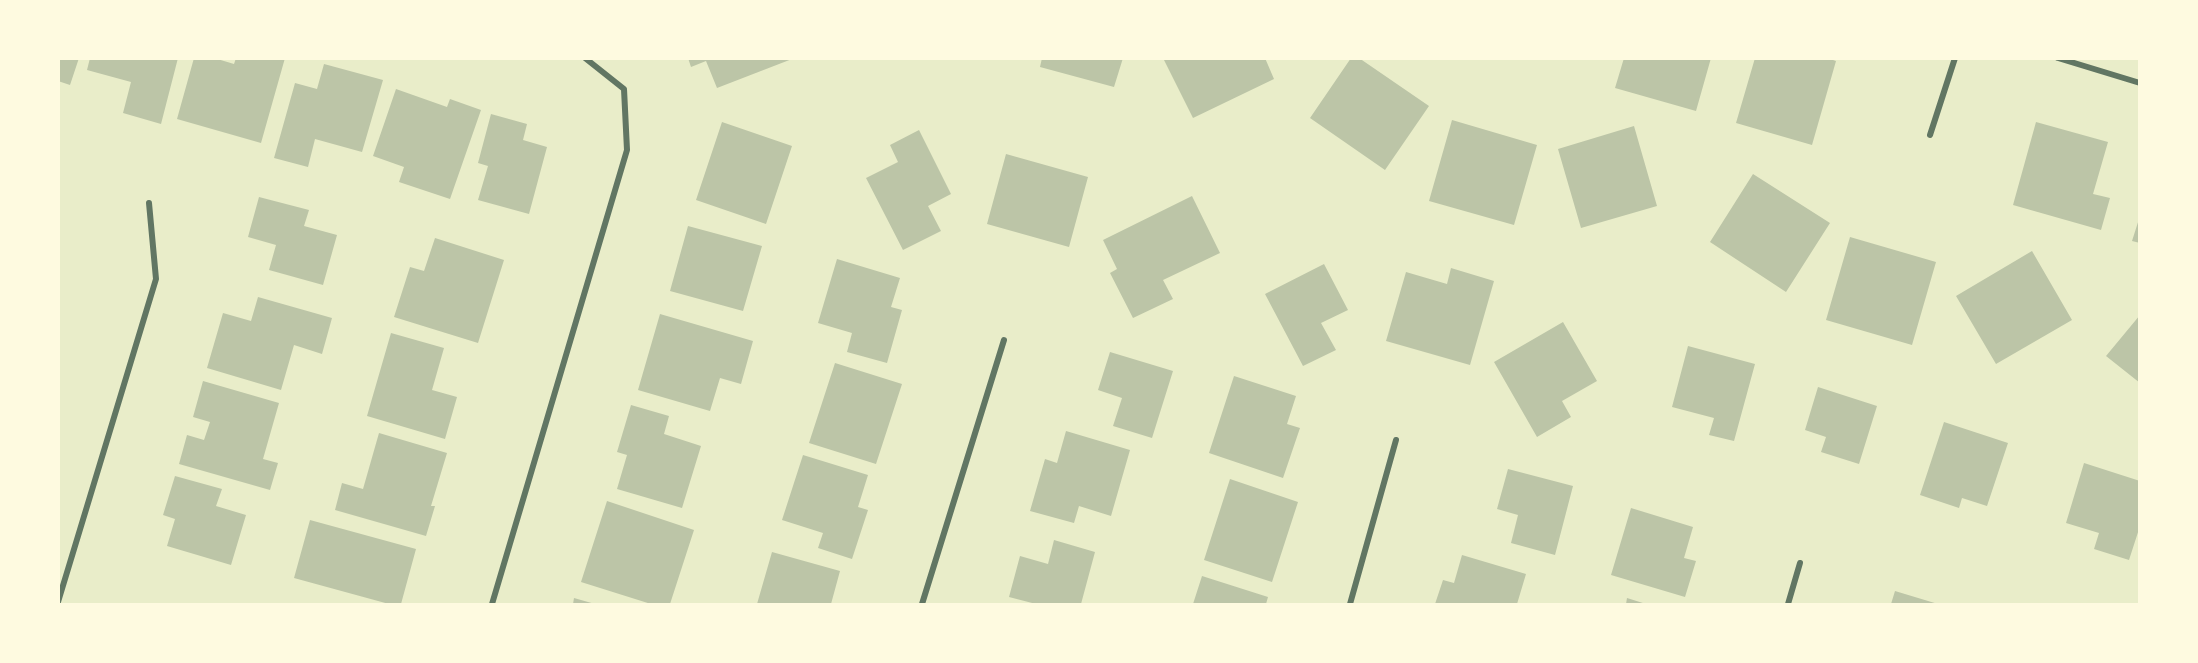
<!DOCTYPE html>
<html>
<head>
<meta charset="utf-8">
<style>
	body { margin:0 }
	#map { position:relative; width:2198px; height:663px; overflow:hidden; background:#e9edc9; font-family:"IBM Plex Sans",sans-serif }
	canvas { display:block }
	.frame { position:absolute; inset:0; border:60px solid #fefae0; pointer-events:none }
</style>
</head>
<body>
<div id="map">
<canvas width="2198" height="663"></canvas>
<div class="frame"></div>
</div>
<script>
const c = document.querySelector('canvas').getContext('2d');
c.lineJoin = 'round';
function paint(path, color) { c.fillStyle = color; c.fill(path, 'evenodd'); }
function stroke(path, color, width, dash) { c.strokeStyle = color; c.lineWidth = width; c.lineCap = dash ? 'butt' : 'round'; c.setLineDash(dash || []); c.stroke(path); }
const building = new Path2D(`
	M 58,58 L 79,58 L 70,85 L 58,81 Z
	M 90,58 L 178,58 L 161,124 L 123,113 L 131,82 L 87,70 Z
	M 194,58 L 214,58 L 234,64 L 236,58 L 285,58 L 261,143 L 177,119 Z
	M 688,58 L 792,58 L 792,59 L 717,88 L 706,61 L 691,67 Z
	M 1042,58 L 1123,58 L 1114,87 L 1040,67 Z
	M 1163,58 L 1265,58 L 1274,79 L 1193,118 Z
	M 1351,58 L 1359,58 L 1429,106 L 1385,170 L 1310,118 Z
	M 1624,58 L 1711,58 L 1696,111 L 1615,88 Z
	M 1755,58 L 1827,58 L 1836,61 L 1812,145 L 1736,123 Z
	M 324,64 L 383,80 L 362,152 L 315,139 L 308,167 L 274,158 L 295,83 L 317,89 Z
	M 396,89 L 447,107 L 450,99 L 481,110 L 450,199 L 399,182 L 404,167 L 373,156 Z
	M 491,114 L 527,124 L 523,140 L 547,147 L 529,214 L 478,200 L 488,166 L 478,163 Z
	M 1452,120 L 1537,145 L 1514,225 L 1429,201 Z
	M 722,122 L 792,146 L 766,224 L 696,200 Z
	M 2036,122 L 2108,142 L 2093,194 L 2110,198 L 2101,230 L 2013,205 Z
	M 1634,126 L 1657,206 L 1581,228 L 1558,149 Z
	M 919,130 L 951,194 L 928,206 L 941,231 L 903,250 L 866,178 L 898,162 L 890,145 Z
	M 1006,154 L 1088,177 L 1069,247 L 987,224 Z
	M 1753,174 L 1830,223 L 1786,292 L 1710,242 Z
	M 1192,196 L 1220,253 L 1163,280 L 1173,299 L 1133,318 L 1110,273 L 1117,269 L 1103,240 Z
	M 259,197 L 309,210 L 304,226 L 337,235 L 323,285 L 269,270 L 276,245 L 248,237 Z
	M 2139,219 L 2140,219 L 2140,243 L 2132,241 Z
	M 688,226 L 762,246 L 743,311 L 670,291 Z
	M 1850,237 L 1936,262 L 1912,345 L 1826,320 Z
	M 435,238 L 504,260 L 478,343 L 394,317 L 410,267 L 424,271 Z
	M 2032,251 L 2072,320 L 1996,364 L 1956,296 Z
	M 837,259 L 900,278 L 891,307 L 902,310 L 887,363 L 847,352 L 852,333 L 818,323 Z
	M 1324,264 L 1348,310 L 1321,323 L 1336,350 L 1303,366 L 1265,294 Z
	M 1451,268 L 1494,281 L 1470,365 L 1386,341 L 1406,272 L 1447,284 Z
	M 258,297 L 332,318 L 322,354 L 294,345 L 281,390 L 207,368 L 223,313 L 251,321 Z
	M 660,314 L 753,341 L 741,384 L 720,378 L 710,411 L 638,390 Z
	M 2140,315 L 2140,383 L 2106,356 Z
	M 1563,322 L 1597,381 L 1562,401 L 1571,417 L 1537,437 L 1494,362 Z
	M 391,333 L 444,348 L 432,390 L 457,397 L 445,439 L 367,416 Z
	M 1688,346 L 1755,364 L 1734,441 L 1709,435 L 1714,418 L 1672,407 Z
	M 1110,352 L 1173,371 L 1152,438 L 1113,426 L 1122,398 L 1098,390 Z
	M 835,363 L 902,384 L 876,464 L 809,443 Z
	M 1234,376 L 1296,396 L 1287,424 L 1300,428 L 1283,478 L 1209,453 Z
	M 203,381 L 279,403 L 263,459 L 278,463 L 270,490 L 179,464 L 187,435 L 204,440 L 210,422 L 193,417 Z
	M 1818,387 L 1877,406 L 1859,464 L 1821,452 L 1826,437 L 1805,430 Z
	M 631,405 L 669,416 L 664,434 L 701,446 L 682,508 L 617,489 L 627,455 L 617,452 Z
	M 1944,422 L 2008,443 L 1987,506 L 1962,498 L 1959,508 L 1920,495 Z
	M 1066,431 L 1130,450 L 1111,516 L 1079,506 L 1074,523 L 1030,511 L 1045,459 L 1057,463 Z
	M 379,433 L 447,453 L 431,506 L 435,506 L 426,536 L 335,510 L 342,483 L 363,489 Z
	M 803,455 L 868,475 L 858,507 L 868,510 L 852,559 L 818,548 L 823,533 L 782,520 Z
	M 2084,463 L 2140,481 L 2140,526 L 2129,560 L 2094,549 L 2099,533 L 2066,523 Z
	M 1508,469 L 1573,486 L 1555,555 L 1511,543 L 1518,515 L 1497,509 Z
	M 175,476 L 222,489 L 216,506 L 246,515 L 231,565 L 167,546 L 175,519 L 163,515 Z
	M 1230,479 L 1298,502 L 1272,582 L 1204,560 Z
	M 607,501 L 694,530 L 670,604 L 651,604 L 581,582 Z
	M 1631,508 L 1693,527 L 1684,558 L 1696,561 L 1685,597 L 1611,575 Z
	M 310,520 L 416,549 L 401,604 L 389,604 L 294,578 Z
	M 1054,540 L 1095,552 L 1081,604 L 1036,604 L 1009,597 L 1020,556 L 1048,564 Z
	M 772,552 L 840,571 L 831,604 L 757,604 Z
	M 1462,555 L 1526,574 L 1517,604 L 1435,604 L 1443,580 L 1454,583 Z
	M 1202,576 L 1268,597 L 1266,604 L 1193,604 Z
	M 1895,591 L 1938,604 L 1891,604 Z
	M 574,598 L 595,604 L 573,604 Z
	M 1627,598 L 1646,604 L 1626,604 Z`);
const minor = new Path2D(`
	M 2058,58 L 2140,83
	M 1930,135 L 1955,58
	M 58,602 L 156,279 L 149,203
	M 492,604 L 627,150 L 624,89 L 585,58
	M 922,604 L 1004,340
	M 1350,604 L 1396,440
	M 1788,604 L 1800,563`);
paint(building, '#bcc5a7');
stroke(minor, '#617663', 6);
</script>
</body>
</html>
